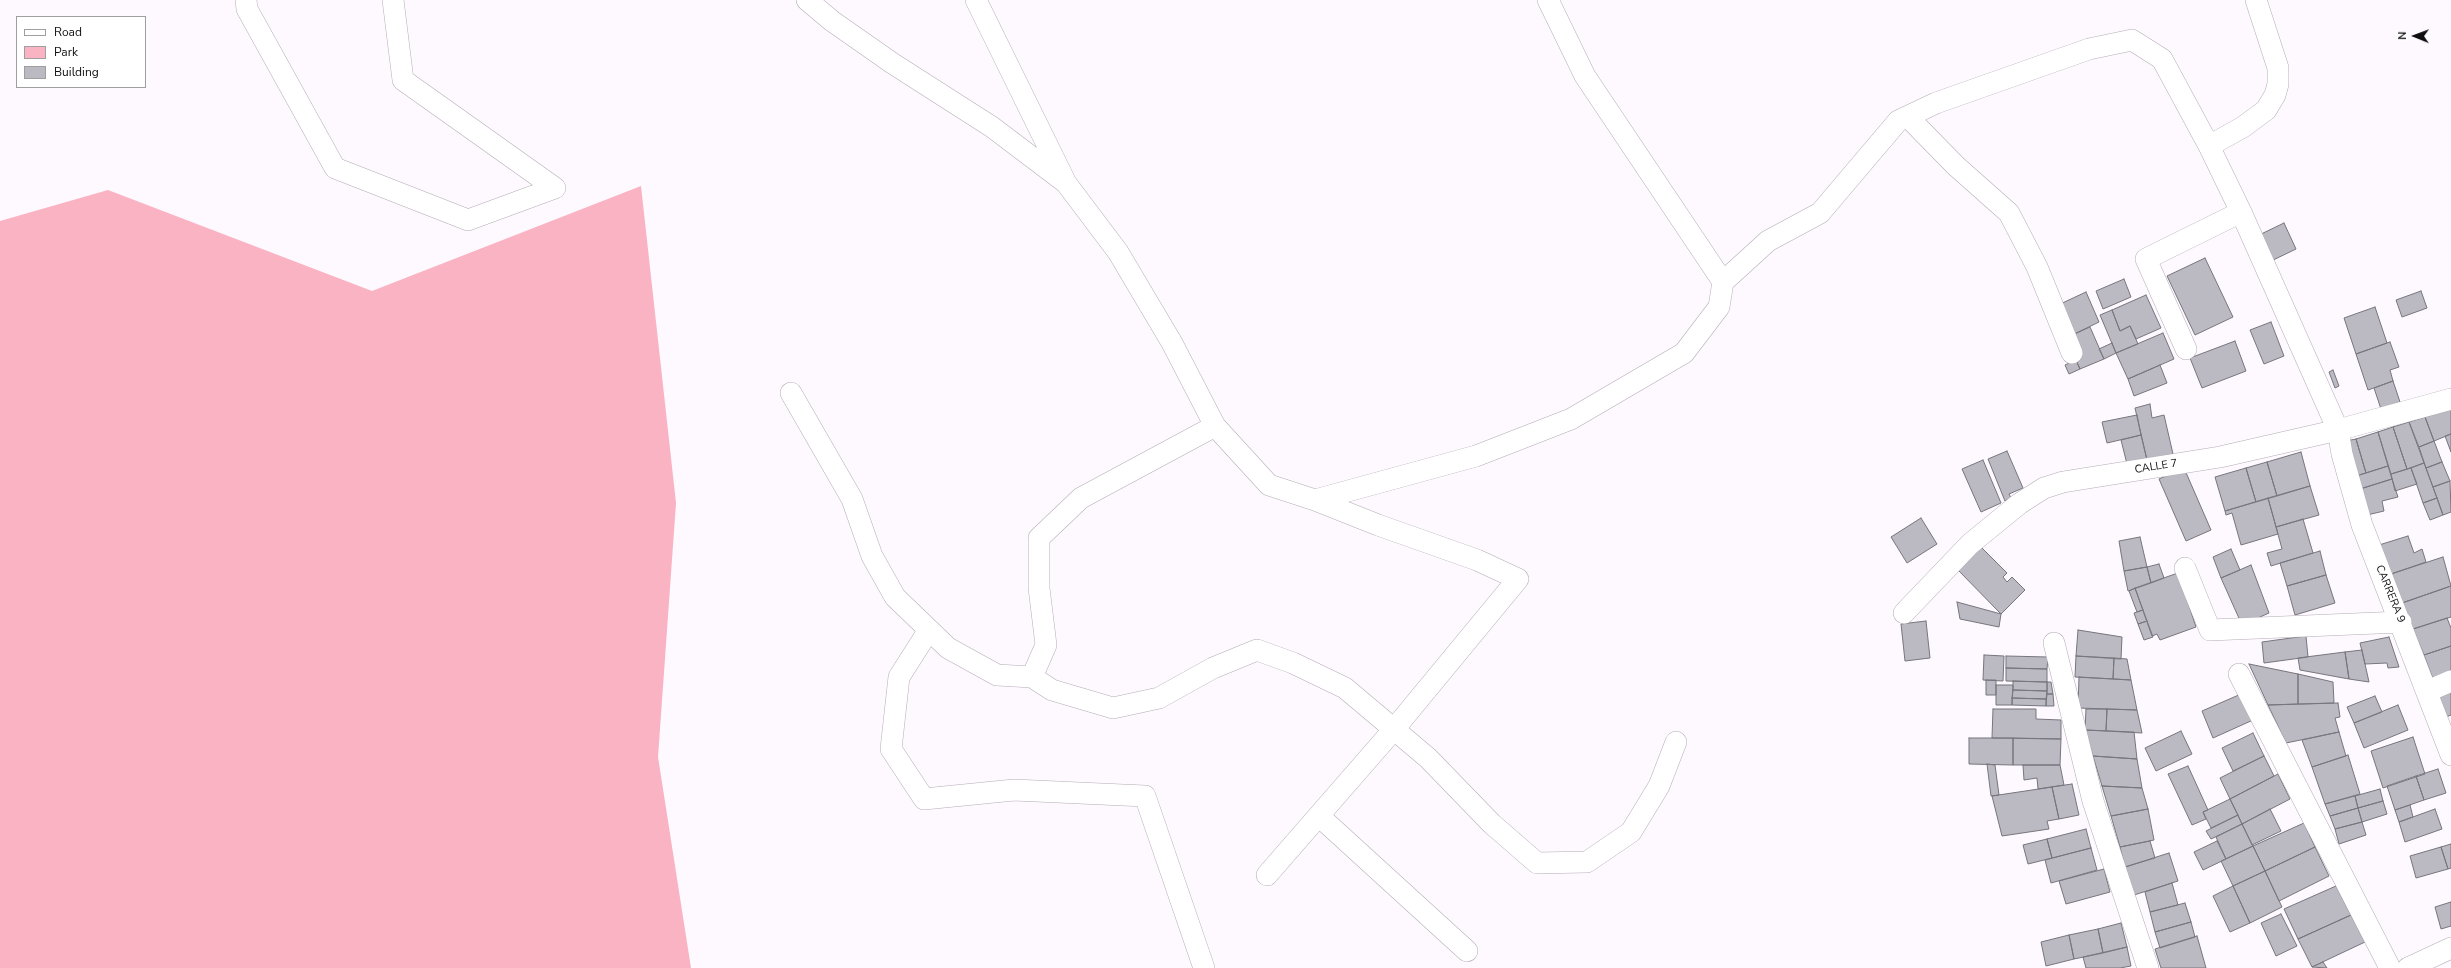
<!DOCTYPE html>
<style>
body{margin:0}
#map{position:relative;width:2451px;height:968px;overflow:hidden;background:#fef8ff;font-family:"Nunito Sans",sans-serif}
canvas{display:block}
.legend{position:absolute;left:16px;top:16px;width:130px;height:72px;box-sizing:border-box;background:#fff;border:1px solid #a09fa0;margin:0;padding:5px 7px;list-style:none;font-size:12px;color:#110e11}
.legend li{display:flex;align-items:center;gap:8px;height:20px}
.legend b{width:20px;border:1px solid #a09fa0}
.north{position:absolute;left:2395px;top:16px;width:40px;height:40px;-webkit-text-stroke:3px #fff;paint-order:stroke;rotate:271deg;font-size:11px;font-weight:700;line-height:16px;text-align:center;color:#110e11}
.north::after{content:'';display:block;margin:auto;width:14px;height:18px;background:#110e11;clip-path:polygon(50% 0,100% 100%,50% 72%,0 100%)}
</style>
<div id="map">
<canvas width="2451" height="968"></canvas>
<ul class="legend">
<li><b style="height:5px;background:#fff"></b>Road</li>
<li><b style="height:11px;background:#fab3c2"></b>Park</li>
<li><b style="height:11px;background:#bbb9c2"></b>Building</li>
</ul>
<div class="north">N</div>
</div>
<script>
const context = document.querySelector('canvas').getContext('2d');
context.lineJoin = 'round';
function fill(path, color) { context.fillStyle = color; context.fill(path, 'evenodd'); }
const shape = rows => new Path2D(rows.map(r => 'M' + r).join(''));
function trace(path, color, width, dash) { context.strokeStyle = color; context.lineWidth = width; context.lineCap = dash ? 'butt' : 'round'; context.setLineDash(dash || []); context.stroke(path); }
function drawText(font, color, halo, rows, align = 'center') {
  context.font = font + ' "Nunito Sans",sans-serif'; context.lineWidth = 3.5; context.setLineDash([]); context.textBaseline = 'middle'; context.strokeStyle = halo; context.fillStyle = color; for (const [text, x, y, turn = 0] of rows) {
    context.save(); context.translate(x, y); context.rotate((+turn || 0) * Math.PI / 180); context.textAlign = isNaN(turn) ? turn : align; if (halo) context.strokeText(text, 0, 0); context.fillText(text, 0, 0); context.restore();
  }
}
const green = shape([
 [641,186,676,503,658,757,691,968,0,968,0,221,108,190,372,291]
]);
const building = shape([
 [2284,223,2296,249,2269,262,2257,236,2284,223],
 [2205,258,2233,317,2195,335,2167,276,2205,258],
 [2124,279,2131,297,2103,309,2096,291,2124,279],
 [2421,291,2427,308,2402,317,2396,300,2421,291],
 [2086,292,2099,322,2070,336,2056,306,2086,292],
 [2146,295,2161,328,2136,339,2130,326,2120,331,2112,310,2146,295],
 [2375,307,2387,343,2356,354,2344,318,2375,307],
 [2112,310,2120,331,2130,326,2138,344,2116,353,2100,315,2112,310],
 [2271,322,2284,356,2264,364,2250,330,2271,322],
 [2090,327,2104,359,2080,369,2066,338,2090,327],
 [2163,333,2174,359,2128,379,2116,353,2163,333],
 [2235,341,2246,371,2202,388,2190,358,2235,341],
 [2390,342,2399,367,2390,370,2393,381,2368,390,2356,354,2390,342],
 [2112,343,2116,353,2104,359,2099,349,2112,343],
 [2076,360,2080,369,2069,374,2065,365,2076,360],
 [2160,365,2167,383,2134,396,2128,379,2160,365],
 [2333,370,2339,386,2335,388,2329,372,2333,370],
 [2393,381,2400,402,2381,409,2374,388,2393,381],
 [2150,404,2152,418,2164,415,2173,454,2147,460,2135,408,2150,404],
 [2451,409,2451,434,2434,441,2425,417,2451,409],
 [2137,415,2141,435,2107,443,2102,422,2137,415],
 [2425,417,2434,441,2419,447,2409,422,2425,417],
 [2409,422,2424,463,2407,469,2393,427,2409,422],
 [2393,427,2407,469,2391,474,2378,432,2393,427],
 [2378,432,2388,466,2366,473,2356,439,2378,432],
 [2451,434,2451,452,2445,436,2451,434],
 [2141,435,2147,460,2127,464,2121,440,2141,435],
 [2356,439,2366,473,2356,476,2346,441,2356,439],
 [2434,441,2442,462,2426,468,2419,447,2434,441],
 [2007,451,2023,488,2009,494,2011,498,2005,501,1988,459,2007,451],
 [2301,452,2310,486,2277,496,2267,462,2301,452],
 [1983,460,2001,503,1981,512,1962,469,1983,460],
 [2267,462,2277,496,2256,502,2246,468,2267,462],
 [2442,462,2450,481,2433,487,2426,468,2442,462],
 [2424,463,2437,498,2423,503,2411,468,2424,463],
 [2388,466,2392,479,2360,489,2356,476,2388,466],
 [2184,468,2211,530,2186,541,2159,479,2184,468],
 [2246,468,2256,502,2225,511,2215,477,2246,468],
 [2411,468,2417,484,2395,491,2391,474,2411,468],
 [2392,479,2398,497,2382,501,2384,511,2367,515,2360,489,2392,479],
 [2450,481,2451,512,2443,515,2433,487,2450,481],
 [2310,486,2319,515,2276,527,2268,498,2310,486],
 [2268,498,2278,534,2241,545,2232,513,2226,515,2225,511,2268,498],
 [2437,498,2443,515,2430,520,2423,503,2437,498],
 [1921,518,1937,544,1907,563,1891,537,1921,518],
 [2303,519,2313,553,2271,566,2267,553,2282,549,2276,527,2303,519],
 [2408,536,2414,553,2422,549,2426,562,2391,574,2379,545,2408,536],
 [2140,537,2147,567,2124,571,2119,541,2140,537],
 [1980,546,2007,573,2003,577,2007,582,2012,577,2025,590,2001,614,1957,569,1980,546],
 [2231,549,2240,570,2221,578,2213,557,2231,549],
 [2320,551,2326,575,2287,586,2280,563,2320,551],
 [2443,557,2451,586,2402,603,2391,574,2443,557],
 [2159,564,2164,578,2151,583,2147,567,2159,564],
 [2251,565,2269,613,2242,625,2221,578,2251,565],
 [2147,567,2151,583,2128,591,2124,571,2147,567],
 [2178,573,2196,627,2160,640,2157,634,2152,636,2135,588,2178,573],
 [2326,575,2335,603,2295,615,2287,586,2326,575],
 [2451,586,2451,617,2413,629,2402,603,2451,586],
 [2135,588,2143,610,2137,612,2129,591,2135,588],
 [1957,602,2001,614,1999,627,1960,619,1957,602],
 [2143,610,2147,621,2138,624,2134,613,2143,610],
 [2447,618,2451,628,2451,646,2424,655,2413,629,2447,618],
 [1926,621,1930,658,1905,661,1901,624,1926,621],
 [2147,621,2153,637,2144,640,2138,624,2147,621],
 [2078,630,2122,637,2121,659,2076,656,2078,630],
 [2306,636,2308,657,2264,663,2262,642,2306,636],
 [2389,637,2399,667,2388,668,2387,663,2365,664,2360,643,2389,637],
 [2451,646,2451,673,2433,679,2424,655,2451,646],
 [2362,650,2365,664,2369,682,2349,679,2345,652,2362,650],
 [2345,652,2349,679,2300,670,2298,658,2345,652],
 [1984,655,2004,656,2003,681,1983,680,1984,655],
 [2006,656,2048,657,2047,669,2006,668,2006,656],
 [2076,656,2114,658,2113,679,2075,677,2076,656],
 [2114,658,2127,659,2131,680,2113,679,2114,658],
 [2249,664,2298,674,2298,704,2268,705,2249,664],
 [2006,668,2047,669,2047,682,2006,681,2006,668],
 [2298,674,2333,682,2334,703,2298,704,2298,674],
 [2079,677,2131,680,2137,710,2078,708,2079,677],
 [1986,680,1996,680,1996,695,1986,695,1986,680],
 [2013,681,2047,682,2047,691,2013,690,2013,681],
 [2047,682,2051,682,2053,694,2047,694,2047,682],
 [2451,684,2451,715,2446,717,2437,690,2451,684],
 [1996,685,2013,685,2012,705,1996,705,1996,685],
 [2013,690,2047,691,2046,699,2012,698,2013,690],
 [2047,694,2053,694,2054,706,2046,706,2047,694],
 [2241,694,2253,720,2213,738,2202,711,2241,694],
 [2375,696,2382,712,2354,723,2347,707,2375,696],
 [2012,698,2046,699,2046,706,2012,705,2012,698],
 [2338,703,2340,717,2335,718,2339,732,2286,743,2268,705,2338,703],
 [2398,705,2408,730,2364,748,2354,723,2398,705],
 [1993,709,2036,709,2036,719,2061,720,2061,739,1992,738,1993,709],
 [2086,709,2107,709,2106,731,2085,730,2086,709],
 [2107,709,2137,710,2142,733,2106,731,2107,709],
 [2085,730,2134,732,2137,759,2093,756,2085,730],
 [2181,731,2192,754,2156,771,2145,748,2181,731],
 [2339,732,2346,756,2312,767,2302,740,2339,732],
 [2253,733,2264,756,2233,771,2222,748,2253,733],
 [2413,737,2425,774,2383,788,2371,751,2413,737],
 [1969,738,2013,738,2013,765,1969,764,1969,738],
 [2013,738,2061,739,2060,765,2013,765,2013,738],
 [2348,755,2360,794,2325,804,2312,767,2348,755],
 [2093,756,2137,759,2142,788,2102,786,2093,756],
 [2264,756,2274,776,2230,799,2220,778,2264,756],
 [1987,764,1995,765,1999,795,1991,796,1987,764],
 [2023,765,2060,765,2064,785,2038,789,2037,778,2024,780,2023,765],
 [2188,766,2208,810,2203,812,2206,819,2192,825,2168,774,2188,766],
 [2438,769,2446,793,2424,800,2416,776,2438,769],
 [2278,774,2290,799,2242,824,2230,799,2278,774],
 [2416,776,2424,800,2395,810,2387,786,2416,776],
 [2072,784,2079,815,2059,819,2052,787,2072,784],
 [2102,786,2142,788,2148,809,2111,816,2102,786],
 [2052,787,2059,819,2047,821,2049,829,2002,836,1992,796,2052,787],
 [2380,789,2383,801,2358,808,2355,796,2380,789],
 [2355,796,2358,808,2330,816,2325,804,2355,796],
 [2230,799,2238,815,2211,828,2203,812,2230,799],
 [2383,801,2387,814,2362,822,2358,808,2383,801],
 [2410,805,2413,817,2399,822,2395,810,2410,805],
 [2358,808,2362,822,2335,829,2330,816,2358,808],
 [2148,809,2154,840,2120,847,2111,816,2148,809],
 [2270,809,2281,831,2252,845,2242,824,2270,809],
 [2435,809,2442,829,2405,842,2399,822,2435,809],
 [2238,815,2242,824,2211,839,2206,831,2238,815],
 [2362,822,2366,835,2339,844,2335,829,2362,822],
 [2304,823,2315,847,2265,871,2253,846,2304,823],
 [2242,824,2253,846,2226,859,2216,837,2242,824],
 [2086,829,2091,848,2052,858,2047,839,2086,829],
 [2047,839,2052,858,2028,864,2023,845,2047,839],
 [2150,841,2155,858,2125,867,2120,847,2150,841],
 [2217,841,2226,859,2203,870,2194,852,2217,841],
 [2451,844,2451,868,2448,869,2441,847,2451,844],
 [2253,846,2265,871,2233,886,2221,861,2253,846],
 [2315,847,2329,876,2279,901,2265,871,2315,847],
 [2441,847,2448,869,2416,878,2410,856,2441,847],
 [2091,848,2097,870,2051,883,2045,860,2091,848],
 [2169,853,2178,881,2134,895,2125,867,2169,853],
 [2104,869,2110,892,2066,904,2059,881,2104,869],
 [2265,871,2282,907,2250,923,2233,886,2265,871],
 [2172,883,2178,905,2150,912,2145,892,2172,883],
 [2233,886,2250,923,2230,932,2213,896,2233,886],
 [2336,886,2351,915,2298,939,2284,909,2336,886],
 [2451,902,2451,926,2441,929,2435,907,2451,902],
 [2185,903,2191,922,2155,932,2150,912,2185,903],
 [2281,914,2297,946,2276,956,2261,923,2281,914],
 [2351,915,2365,942,2312,967,2298,939,2351,915],
 [2191,922,2195,937,2160,948,2155,932,2191,922],
 [2121,923,2127,947,2103,953,2098,929,2121,923],
 [2098,929,2103,953,2074,959,2069,935,2098,929],
 [2069,935,2074,959,2046,966,2041,942,2069,935],
 [2197,936,2206,968,2161,968,2155,949,2197,936],
 [2127,947,2131,966,2120,968,2086,968,2083,957,2127,947],
 [2323,962,2327,968,2312,967,2323,962]
]);
const street = shape([
 [246,0,247,9,335,168,468,220,555,188,403,80,393,0],
 [807,0,832,21,892,63,992,127,1066,183,1118,252,1172,343,1215,426,1269,485,1315,500,1476,456,1571,419,1684,353,1719,307,1723,282,1768,241,1820,213,1898,121,1936,103,2089,49,2132,40,2162,59,2209,146,2241,212,2338,430,2342,454,2362,525,2451,755],
 [976,0,1064,179],
 [1548,0,1585,76,1723,282],
 [1908,117,1956,166,2009,213,2037,267,2072,353],
 [2209,146,2243,127,2266,110,2275,95,2278,84,2278,68,2256,0],
 [2186,349,2146,259,2241,212],
 [791,393,852,499,872,556,895,597,948,648,997,675,1032,677,1046,645,1039,588,1039,538,1081,498,1215,426],
 [2185,568,2210,630,2401,622],
 [1904,613,1970,544,2019,504,2044,488,2063,482,2220,457,2338,430,2451,399],
 [929,630,899,677,891,749,924,799,1014,790,1145,796,1204,968],
 [2054,643,2093,801,2148,968],
 [2239,674,2390,968],
 [1032,677,1052,690,1113,708,1159,698,1213,668,1257,650,1293,663,1345,688,1428,758,1492,824,1537,863,1587,862,1631,832,1659,786,1676,742],
 [2428,691,2451,681],
 [1319,816,1467,951],
 [1267,875,1395,728,1518,579,1477,560,1378,525,1315,500],
 [2408,968,2451,948]
]);
const streetNames = [
 ["CALLE 7",2156,467,-9],
 ["CARRERA 9",2390,594,68]
];
fill(green, '#fab3c2');
fill(building, '#bbb9c2');
trace(building, '#77757d', 1);
trace(street, '#b4adb5', 22);
trace(street, '#fff', 21);
drawText('11px', '#110e11', '#fff', streetNames);
</script>
